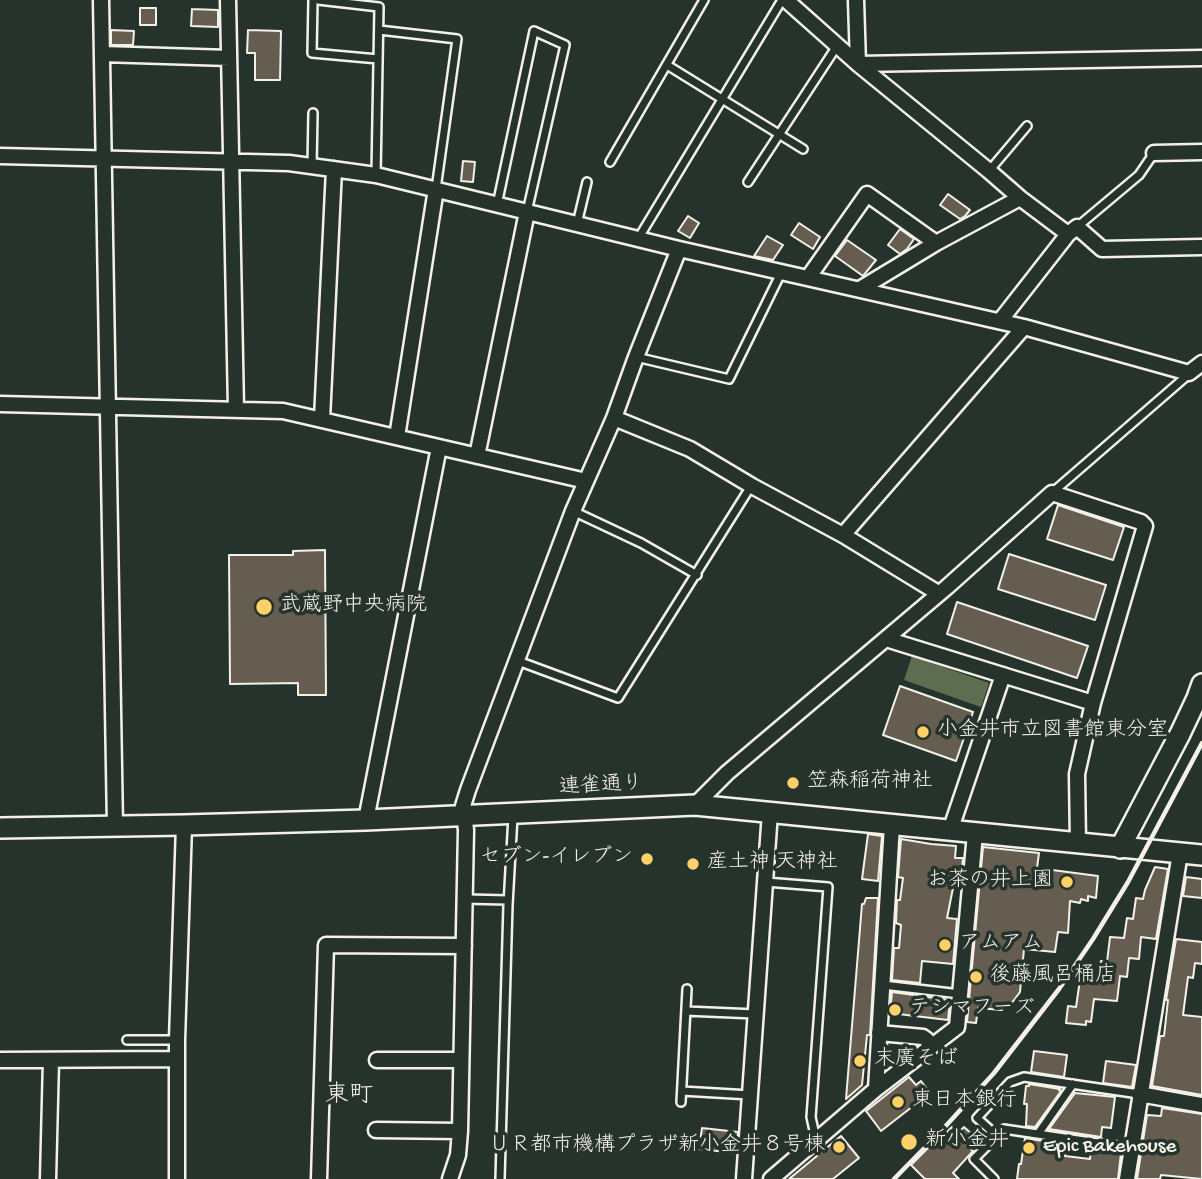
<!DOCTYPE html>
<meta charset="utf-8">
<style>
body{margin:0}
canvas{display:block;background:#26332d}
</style>
<canvas width="1202" height="1179"></canvas>
<script>
const context = document.querySelector('canvas').getContext('2d');
context.lineJoin = 'round';
function fill(path, color) { context.fillStyle = color; context.fill(path, 'evenodd'); }
const shape = rows => new Path2D(rows.map(r => 'M' + r).join(''));
function trace(path, color, width, dash) { context.strokeStyle = color; context.lineWidth = width; context.lineCap = dash ? 'butt' : 'round'; context.setLineDash(dash || []); context.stroke(path); }
function drawText(font, color, halo, rows, align = 'center') {
  context.font = font + ' "Gochi Hand","Klee One",sans-serif'; context.lineWidth = 7; context.setLineDash([]); context.textBaseline = 'middle'; context.strokeStyle = halo; context.fillStyle = color; for (const [text, x, y, turn = 0] of rows) {
    context.save(); context.translate(x, y); context.rotate((+turn || 0) * Math.PI / 180); context.textAlign = isNaN(turn) ? turn : align; if (halo) context.strokeText(text, 0, 0); context.fillText(text, 0, 0); context.restore();
  }
}
const green = shape([
 [912,656,989,683,981,707,904,680]
]);
const building = shape([
 [140,8,156,8,156,25,140,25,140,8],
 [192,9,218,10,218,27,191,26,192,9],
 [111,30,134,31,133,45,111,45,111,30],
 [248,30,281,31,280,80,255,80,255,53,247,53,248,30],
 [463,161,475,162,473,182,461,181,463,161],
 [948,194,970,210,965,216,960,219,940,205,948,194],
 [688,216,699,223,690,238,678,231,688,216],
 [799,223,820,237,813,249,791,235,799,223],
 [900,229,914,239,907,249,900,254,888,245,900,229],
 [767,236,783,245,773,260,754,256,767,236],
 [847,240,876,260,863,276,835,256,847,240],
 [1058,505,1124,527,1113,560,1047,539,1058,505],
 [325,550,326,695,298,695,298,683,230,684,229,555,293,555,293,551,325,550],
 [1009,554,1106,585,1095,620,998,589,1009,554],
 [957,602,1088,646,1077,678,947,634,957,602],
 [900,686,973,712,956,761,883,735,900,686],
 [868,834,882,836,878,881,862,879,868,834],
 [901,839,931,844,956,846,955,858,963,858,961,884,954,883,947,918,957,919,953,964,922,961,920,983,892,980,894,948,899,948,901,925,896,923,897,900,900,900,903,878,898,877,901,839],
 [983,847,1039,853,1037,868,1098,876,1096,898,1088,896,1088,901,1081,899,1080,903,1070,901,1068,933,1058,932,1055,952,1024,949,1020,992,1011,1004,1003,1005,1002,1010,978,1008,976,1023,967,1022,983,847],
 [1155,867,1168,869,1156,939,1141,937,1139,959,1129,958,1127,977,1120,976,1117,1001,1094,999,1091,1022,1086,1021,1086,1025,1066,1023,1068,1006,1076,1007,1080,980,1098,982,1101,961,1107,962,1110,937,1124,938,1127,918,1133,919,1136,898,1143,899,1145,890,1155,867],
 [1186,877,1202,879,1202,898,1183,896,1186,877],
 [866,898,878,898,870,1035,867,1035,862,1085,846,1099,862,904,864,904,866,898],
 [1176,939,1202,942,1202,964,1195,963,1193,978,1188,977,1183,1015,1202,1017,1202,1095,1152,1086,1160,1036,1164,1036,1168,1000,1166,1000,1176,939],
 [892,992,950,1000,948,1020,890,1013,892,992],
 [1034,1051,1067,1055,1064,1077,1031,1072,1034,1051],
 [1106,1061,1136,1065,1132,1087,1103,1083,1106,1061],
 [909,1077,916,1085,921,1081,930,1093,881,1131,866,1111,909,1077],
 [1029,1084,1060,1089,1059,1090,1061,1091,1035,1127,1026,1126,1027,1104,1024,1104,1026,1086,1029,1086,1029,1084],
 [1075,1093,1115,1097,1111,1128,1102,1127,1101,1137,1049,1129,1075,1093],
 [1162,1108,1202,1114,1202,1179,1161,1175,1160,1179,1137,1179,1147,1115,1161,1116,1162,1108],
 [952,1127,958,1133,964,1127,974,1136,966,1145,973,1151,953,1173,959,1179,925,1179,911,1165,939,1137,941,1138,952,1127],
 [702,1128,738,1132,736,1153,699,1149,702,1128],
 [841,1136,859,1158,833,1179,789,1179,841,1136],
 [1025,1138,1066,1145,1065,1156,1090,1159,1091,1150,1121,1153,1118,1179,1017,1179,1019,1164,1021,1164,1025,1138]
]);
const lane = shape([
 [313,0,312,53,378,59],
 [318,0,379,7,376,175],
 [379,30,457,39,436,189],
 [667,65,803,149],
 [610,162,704,0],
 [312,166,313,113],
 [989,171,1027,126],
 [748,182,837,46],
 [497,205,534,31,565,45,527,212],
 [577,224,587,182],
 [1077,227,1139,175,1154,153],
 [638,239,782,0],
 [636,357,729,379,781,273],
 [1053,492,1189,374],
 [573,511,641,543,697,575],
 [518,661,618,698,751,486],
 [766,882,828,887,811,1117,816,1140],
 [465,899,508,900],
 [883,985,960,994],
 [686,1011,755,1014],
 [127,1040,176,1040],
 [682,1091,750,1095],
 [681,1102,687,989],
 [1038,1134,1073,1084],
 [997,1136,1004,1129,1131,1148],
 [500,1179,508,905,513,816],
 [994,1179,974,1159,997,1136,977,1118,1010,1082,1024,1077,1139,1094]
]);
const street = shape([
 [101,0,115,826],
 [228,0,236,409],
 [786,0,858,64,989,171,1020,198,1068,234],
 [856,0,858,64,1202,58],
 [102,54,229,58],
 [1154,153,1202,152],
 [0,156,289,163,376,175,679,249,1024,327,1189,373,1202,363],
 [808,278,867,194,936,243],
 [860,289,936,243,1020,198],
 [1000,321,1068,234,1077,227,1102,249,1202,247],
 [0,404,283,411,586,481],
 [614,418,690,449,752,486,843,535,938,593],
 [322,419,334,169],
 [397,437,436,189],
 [477,456,527,212],
 [843,535,1024,327],
 [886,639,1093,703],
 [695,805,727,773,947,587,1052,493,1141,522,1145,526,1093,703,1077,774,1078,844],
 [366,820,439,447],
 [950,831,1003,675],
 [879,1033,923,1037,927,1040,930,1047],
 [0,1060,177,1059],
 [377,1060,461,1060],
 [876,1089,892,825],
 [1139,1094,1202,1105],
 [376,1130,460,1131],
 [48,1179,51,1060],
 [177,1179,177,1040,184,825],
 [319,1179,326,945,464,946],
 [450,1179,458,1155,460,1131,466,830,463,806,468,790,573,511,614,418,636,357,679,249],
 [744,1179,770,812],
 [771,1179,876,1089,957,1027,975,834],
 [1127,1179,1180,853]
]);
const secondary = shape([
 [0,828,184,825,366,820,695,805,1202,855],
 [1120,848,1180,734,1197,698,1202,684]
]);
const rail = shape([
 [894,1179,943,1129,994,1073,1059,989,1093,939,1128,882,1202,743]
]);
const markers = [
 [264,607,9,"#ffd166"],
 [923,732,7,"#ffd166"],
 [793,783,7,"#ffd166"],
 [647,859,7,"#ffd166"],
 [693,864,7,"#ffd166"],
 [1067,882,7,"#ffd166"],
 [945,945,7,"#ffd166"],
 [976,977,7,"#ffd166"],
 [895,1010,7,"#ffd166"],
 [860,1061,7,"#ffd166"],
 [898,1102,7,"#ffd166"],
 [909,1142,9,"#ffd166"],
 [839,1147,7,"#ffd166"],
 [1029,1148,7,"#ffd166"]
];
const poiNames = [
 ["武蔵野中央病院",280,607],
 ["小金井市立図書館東分室",937,732],
 ["笠森稲荷神社",807,783],
 ["セブン-イレブン",633,859,"right"],
 ["産土神 天神社",707,864],
 ["お茶の井上園",1053,882,"right"],
 ["アムアム",959,945],
 ["後藤風呂桶店",990,977],
 ["テシマフーズ",909,1010],
 ["末廣そば",874,1061],
 ["東日本銀行",912,1102],
 ["新小金井",925,1142],
 ["ＵＲ都市機構プラザ新小金井８号棟",825,1147,"right"],
 ["Epic Bakehouse",1043,1148]
];
const streetNames = [
 ["連雀通り",601,787,-3]
];
const quarterNames = [
 ["東町",349,1097]
];
fill(green, '#5d6e50');
fill(building, '#655d4f');
trace(building, '#f4f1e8', 2);
trace(lane, '#f4f1e8', 12);
trace(street, '#f4f1e8', 19);
trace(secondary, '#f4f1e8', 24);
trace(lane, '#26332d', 7);
trace(street, '#26332d', 14);
trace(secondary, '#26332d', 19);
trace(rail, '#f4f1e8', 4.5);
for (const [x, y, r, color] of markers) { const dot = new Path2D(); dot.arc(x, y, r, 0, 2 * Math.PI); context.fillStyle = color; context.fill(dot); trace(dot, '#26332d', 2.5); }
drawText('21px', '#f4f1e8', '#26332d', poiNames, 'left');
drawText('21px', '#f4f1e8', '#26332d', streetNames);
drawText('24px', '#f4f1e8', '#26332d', quarterNames);
</script>
